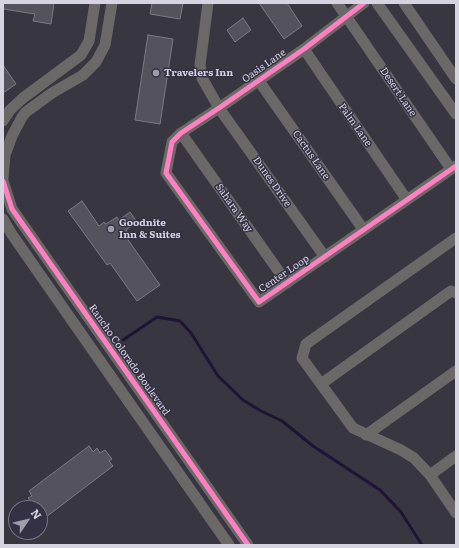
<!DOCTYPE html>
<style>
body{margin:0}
#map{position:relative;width:459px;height:548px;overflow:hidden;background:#383641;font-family:Literata,serif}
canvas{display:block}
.frame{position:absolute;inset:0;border:4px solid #d6d4e1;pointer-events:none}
.north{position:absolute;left:8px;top:500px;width:40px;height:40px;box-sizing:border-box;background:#343145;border:1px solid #757283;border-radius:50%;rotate:55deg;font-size:11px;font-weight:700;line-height:16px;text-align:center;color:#d6d4e1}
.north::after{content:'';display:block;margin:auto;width:14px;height:18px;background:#9f9da9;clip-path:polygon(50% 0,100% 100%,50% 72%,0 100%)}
</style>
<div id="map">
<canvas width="459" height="548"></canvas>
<div class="frame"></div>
<div class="north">N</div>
</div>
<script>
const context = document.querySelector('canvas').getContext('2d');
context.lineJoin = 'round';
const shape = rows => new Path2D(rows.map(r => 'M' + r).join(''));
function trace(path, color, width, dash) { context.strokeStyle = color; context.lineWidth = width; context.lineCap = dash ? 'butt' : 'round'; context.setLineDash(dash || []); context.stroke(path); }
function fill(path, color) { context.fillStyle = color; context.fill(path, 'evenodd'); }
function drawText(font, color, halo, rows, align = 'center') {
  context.font = font + ' Literata,serif'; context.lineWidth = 3; context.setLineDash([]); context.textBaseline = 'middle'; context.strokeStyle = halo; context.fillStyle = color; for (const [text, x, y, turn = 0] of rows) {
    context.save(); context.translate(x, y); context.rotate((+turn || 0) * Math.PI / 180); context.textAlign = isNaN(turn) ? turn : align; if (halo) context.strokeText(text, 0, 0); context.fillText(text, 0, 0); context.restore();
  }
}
const stream = shape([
 [123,340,157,317,180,321,191,333,218,376,243,400,261,411,282,421,313,446,380,490,401,512,422,545]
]);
const building = shape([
 [3,3,54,3,51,24,33,21,35,14,3,9,3,3],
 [152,3,183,3,180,19,150,14,152,3],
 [259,3,287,3,302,26,284,39,259,3],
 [243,18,251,30,235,42,227,30,243,18],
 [148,35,173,39,160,124,135,120,148,35],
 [3,65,16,84,3,93,3,65],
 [82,201,99,226,104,222,106,224,117,217,119,220,130,212,137,222,126,230,128,233,126,237,160,285,137,301,110,263,107,265,68,211,82,201],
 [89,446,93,452,97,448,100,453,105,450,112,459,109,461,113,466,46,517,40,508,36,508,28,498,32,496,29,491,89,446]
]);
const minor = shape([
 [208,3,200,65,202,78,219,108,325,257],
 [337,3,451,169],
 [364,3,304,49,219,108,181,133,172,142,166,173,259,302,456,166],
 [377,3,456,114],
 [404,3,456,79],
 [304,49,407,200],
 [259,81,363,229],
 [3,121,10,110,23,98,81,55,89,41,95,3],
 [181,133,287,283],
 [3,178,5,155,8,147,12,136,22,117,26,112,52,93,83,75,96,62,105,45,112,3],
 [3,181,12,209,248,545],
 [3,219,11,233,119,388,229,545],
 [456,238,306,344,302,358,353,428,401,450,414,458,430,475,456,513],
 [321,384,451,291,456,293],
 [366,435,456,371],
 [430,475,456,456]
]);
const cycleway = shape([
 [364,3,304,49,219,108,181,133,172,142,166,173,259,302,456,166],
 [3,181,12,209,248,545]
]);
const markers = [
 [156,73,4,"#9f9da9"],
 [111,229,4,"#9f9da9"]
];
const streetNames = [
 ["Oasis Lane",264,66,-35],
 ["Desert Lane",398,92,56],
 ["Palm Lane",355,125,55],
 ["Cactus Lane",311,155,55],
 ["Dunes Drive",272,182,55],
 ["Sahara Way",234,208,55],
 ["Center Loop",284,274,-34],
 ["Rancho Colorado Boulevard",129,360,55]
];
const poiNames = [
 ["Travelers Inn",164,73],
 ["Goodnite",119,223],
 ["Inn & Suites",119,235]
];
trace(stream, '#1e1536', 3);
fill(building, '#54525c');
trace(building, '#7c7a84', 1);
trace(minor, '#6b6968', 11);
trace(cycleway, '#ff80c0', 5);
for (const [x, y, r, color] of markers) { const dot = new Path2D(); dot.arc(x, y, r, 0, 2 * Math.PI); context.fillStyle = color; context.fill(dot); trace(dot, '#343145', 1.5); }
drawText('10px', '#d6d4e1', '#343145', streetNames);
drawText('bold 10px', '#d6d4e1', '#343145', poiNames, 'left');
</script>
